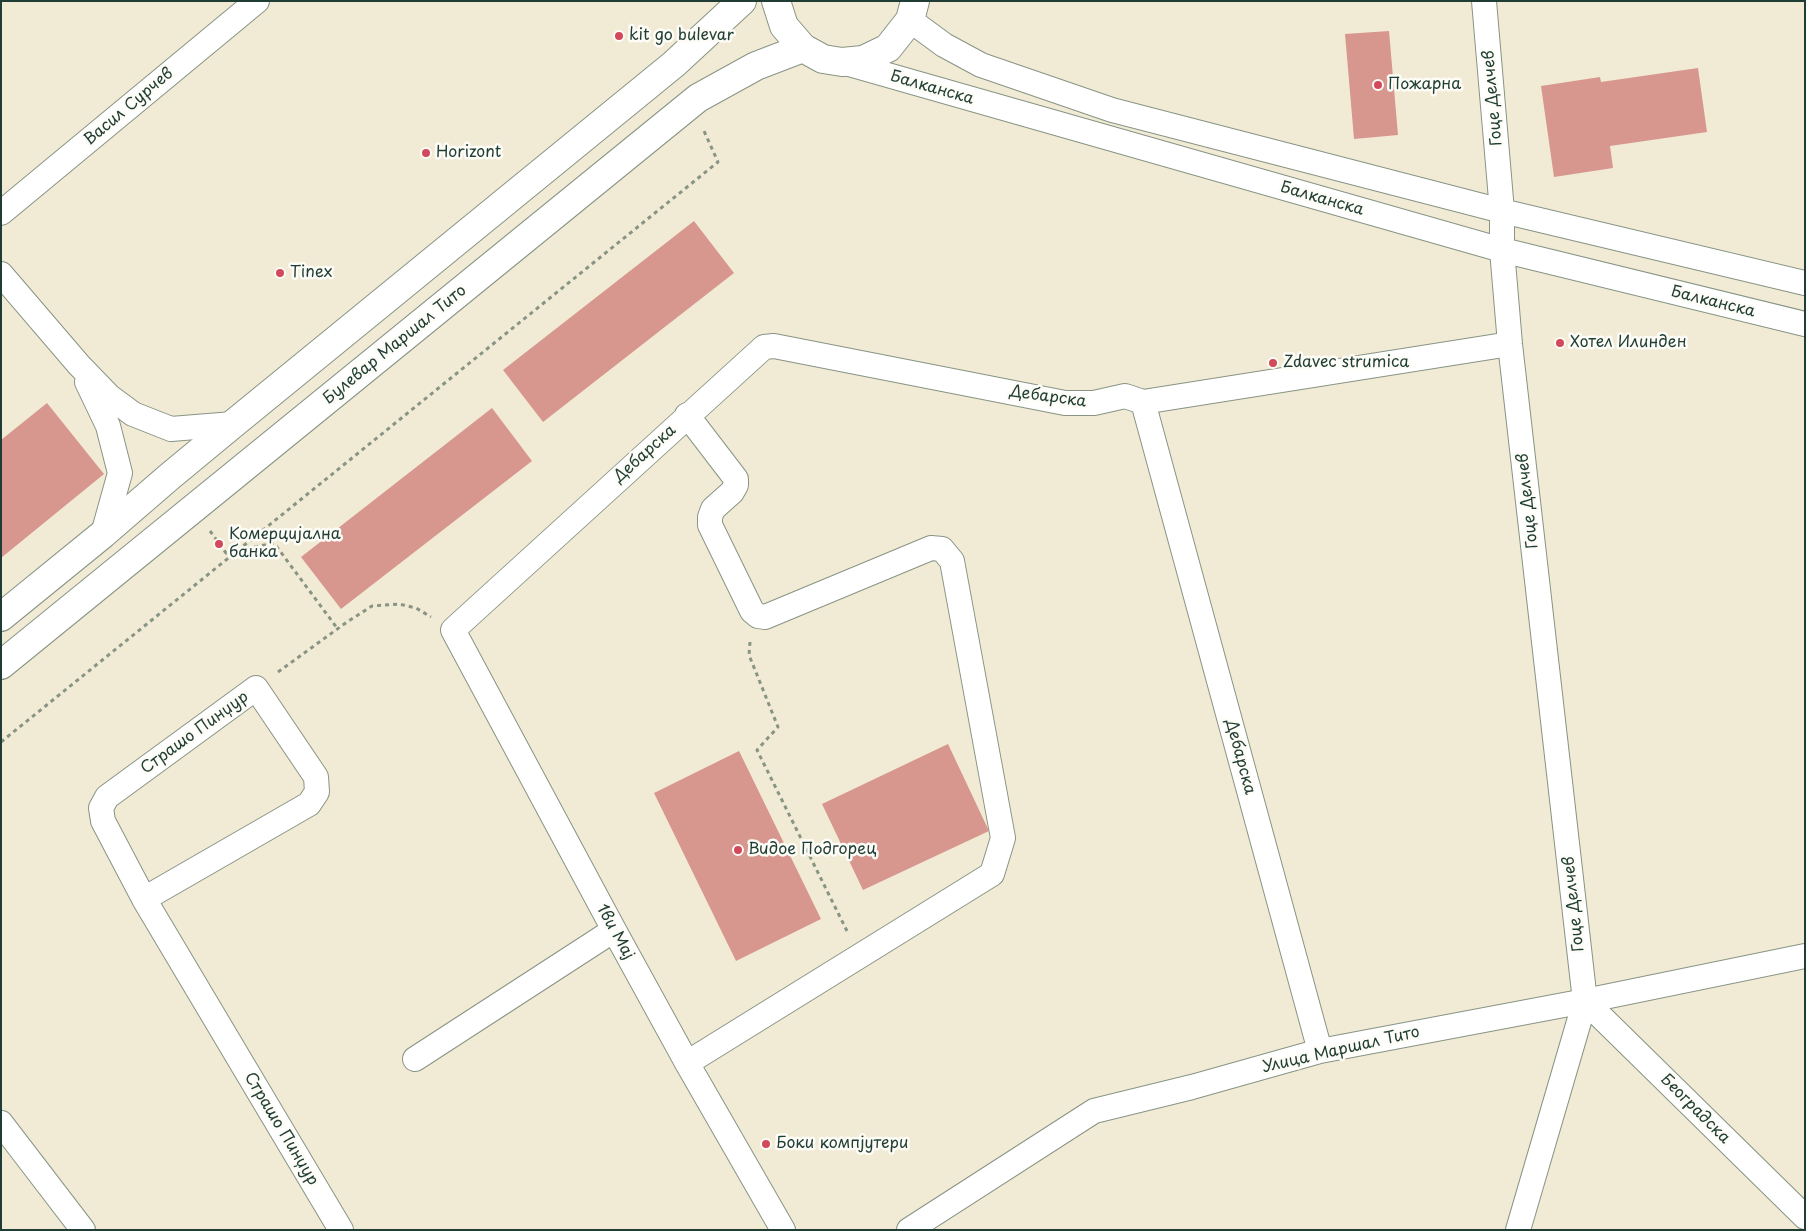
<!DOCTYPE html>
<meta charset="utf-8">
<style>
body{margin:0}
#map{position:relative;width:1806px;height:1231px;overflow:hidden;background:#f1ebd5;font-family:"Playpen Sans",sans-serif}
canvas{display:block}
.frame{position:absolute;inset:0;border:2px solid #1f3d34;pointer-events:none}
</style>
<div id="map">
<canvas width="1806" height="1231"></canvas>
<div class="frame"></div>
</div>
<script>
const context = document.querySelector('canvas').getContext('2d');
context.lineJoin = 'round';
function fill(path, color) { context.fillStyle = color; context.fill(path, 'evenodd'); }
const shape = rows => new Path2D(rows.map(r => 'M' + r).join(''));
function trace(path, color, width, dash) { context.strokeStyle = color; context.lineWidth = width; context.lineCap = dash ? 'butt' : 'round'; context.setLineDash(dash || []); context.stroke(path); }
function drawText(font, color, halo, rows, align = 'center') {
  context.font = font + ' "Playpen Sans",sans-serif'; context.lineWidth = 5; context.setLineDash([]); context.textBaseline = 'middle'; context.strokeStyle = halo; context.fillStyle = color; for (const [text, x, y, turn = 0] of rows) {
    context.save(); context.translate(x, y); context.rotate((+turn || 0) * Math.PI / 180); context.textAlign = isNaN(turn) ? turn : align; if (halo) context.strokeText(text, 0, 0); context.fillText(text, 0, 0); context.restore();
  }
}
const building = shape([
 [1389,31,1398,135,1354,139,1345,34],
 [1698,68,1707,132,1610,146,1613,168,1554,177,1541,86,1600,77,1601,82],
 [694,221,734,273,543,422,503,370],
 [47,403,104,474,1,558,1,440],
 [492,408,532,461,341,609,301,557],
 [948,744,989,831,863,890,822,804],
 [739,751,821,919,736,961,654,793]
]);
const path = shape([
 [210,531,226,553,274,543,337,628],
 [750,642,749,655,778,727,757,750,847,931],
 [278,672,347,622,372,606,399,604,416,608,431,617],
 [1,742,718,162,704,131]
]);
const street = shape([
 [1484,1,1502,211,1502,250,1510,344,1585,1001,1518,1230],
 [910,20,944,45,981,65,1112,110,1502,211,1805,283],
 [842,62,1502,250,1805,324],
 [1,213,257,1],
 [1,274,79,365,110,397,133,414,171,429,233,424],
 [87,382,108,426,120,473,103,534],
 [1143,402,1510,344],
 [144,899,309,804,317,792,316,777,256,688,107,797,101,808,103,821,144,899,341,1230],
 [1585,1001,1805,1217],
 [415,1059,614,930],
 [687,1063,992,874,1003,838,952,561,942,549,931,548,765,617,758,616,752,611,710,525,710,517,713,509,732,492,736,485,736,479,687,415],
 [1,1123,83,1230],
 [783,1230,687,1063,614,930,453,630,764,347,774,346,1065,403,1094,403,1125,396,1143,402,1320,1051],
 [909,1230,1094,1111,1192,1087,1320,1051,1585,1001,1805,956]
]);
const secondary = shape([
 [776,1,784,26,803,48,823,59,842,62,863,60,888,48,910,20,915,1],
 [1,617,103,534,169,477,233,424,674,64,742,1],
 [1,665,698,98,756,66,803,48]
]);
const markers = [
 [619,36,5,"#d1495b"],
 [1378,85,5,"#d1495b"],
 [426,153,5,"#d1495b"],
 [280,273,5,"#d1495b"],
 [1560,343,5,"#d1495b"],
 [1273,363,5,"#d1495b"],
 [219,544,5,"#d1495b"],
 [738,850,5,"#d1495b"],
 [766,1144,5,"#d1495b"]
];
const poiNames = [
 ["kit go bulevar",629,36],
 ["Пожарна",1388,85],
 ["Horizont",436,153],
 ["Tinex",290,273],
 ["Хотел Илинден",1570,343],
 ["Zdavec strumica",1283,363],
 ["Комерцијална",229,535],
 ["банка",229,553],
 ["Видое Подгорец",748,850],
 ["Боки компјутери",776,1144]
];
const streetNames = [
 ["Балканска",932,88,16],
 ["Гоце Делчев",1493,98,-95],
 ["Васил Сурчев",129,107,-40],
 ["Балканска",1322,199,16],
 ["Балканска",1713,302,14],
 ["Булевар Маршал Тито",395,345,-39],
 ["Дебарска",1048,397,8],
 ["Дебарска",645,454,-42],
 ["Гоце Делчев",1528,501,-96],
 ["Страшо Пинџур",195,733,-36],
 ["Дебарска",1240,757,75],
 ["Гоце Делчев",1574,904,-96],
 ["1ви Мај",615,932,61],
 ["Улица Маршал Тито",1341,1050,-13],
 ["Београдска",1695,1109,45],
 ["Страшо Пинџур",281,1129,59]
];
fill(building, '#d7978f');
trace(street, '#889484', 26);
trace(secondary, '#889484', 30);
trace(path, '#889484', 3, [4, 4]);
trace(street, '#fff', 24);
trace(secondary, '#fff', 28);
for (const [x, y, r, color] of markers) { const dot = new Path2D(); dot.arc(x, y, r, 0, 2 * Math.PI); context.fillStyle = color; context.fill(dot); trace(dot, '#fdfcf7', 2); }
drawText('16px', '#1f3d34', '#fdfcf7', poiNames, 'left');
drawText('16px', '#1f3d34', '#fdfcf7', streetNames);
</script>
